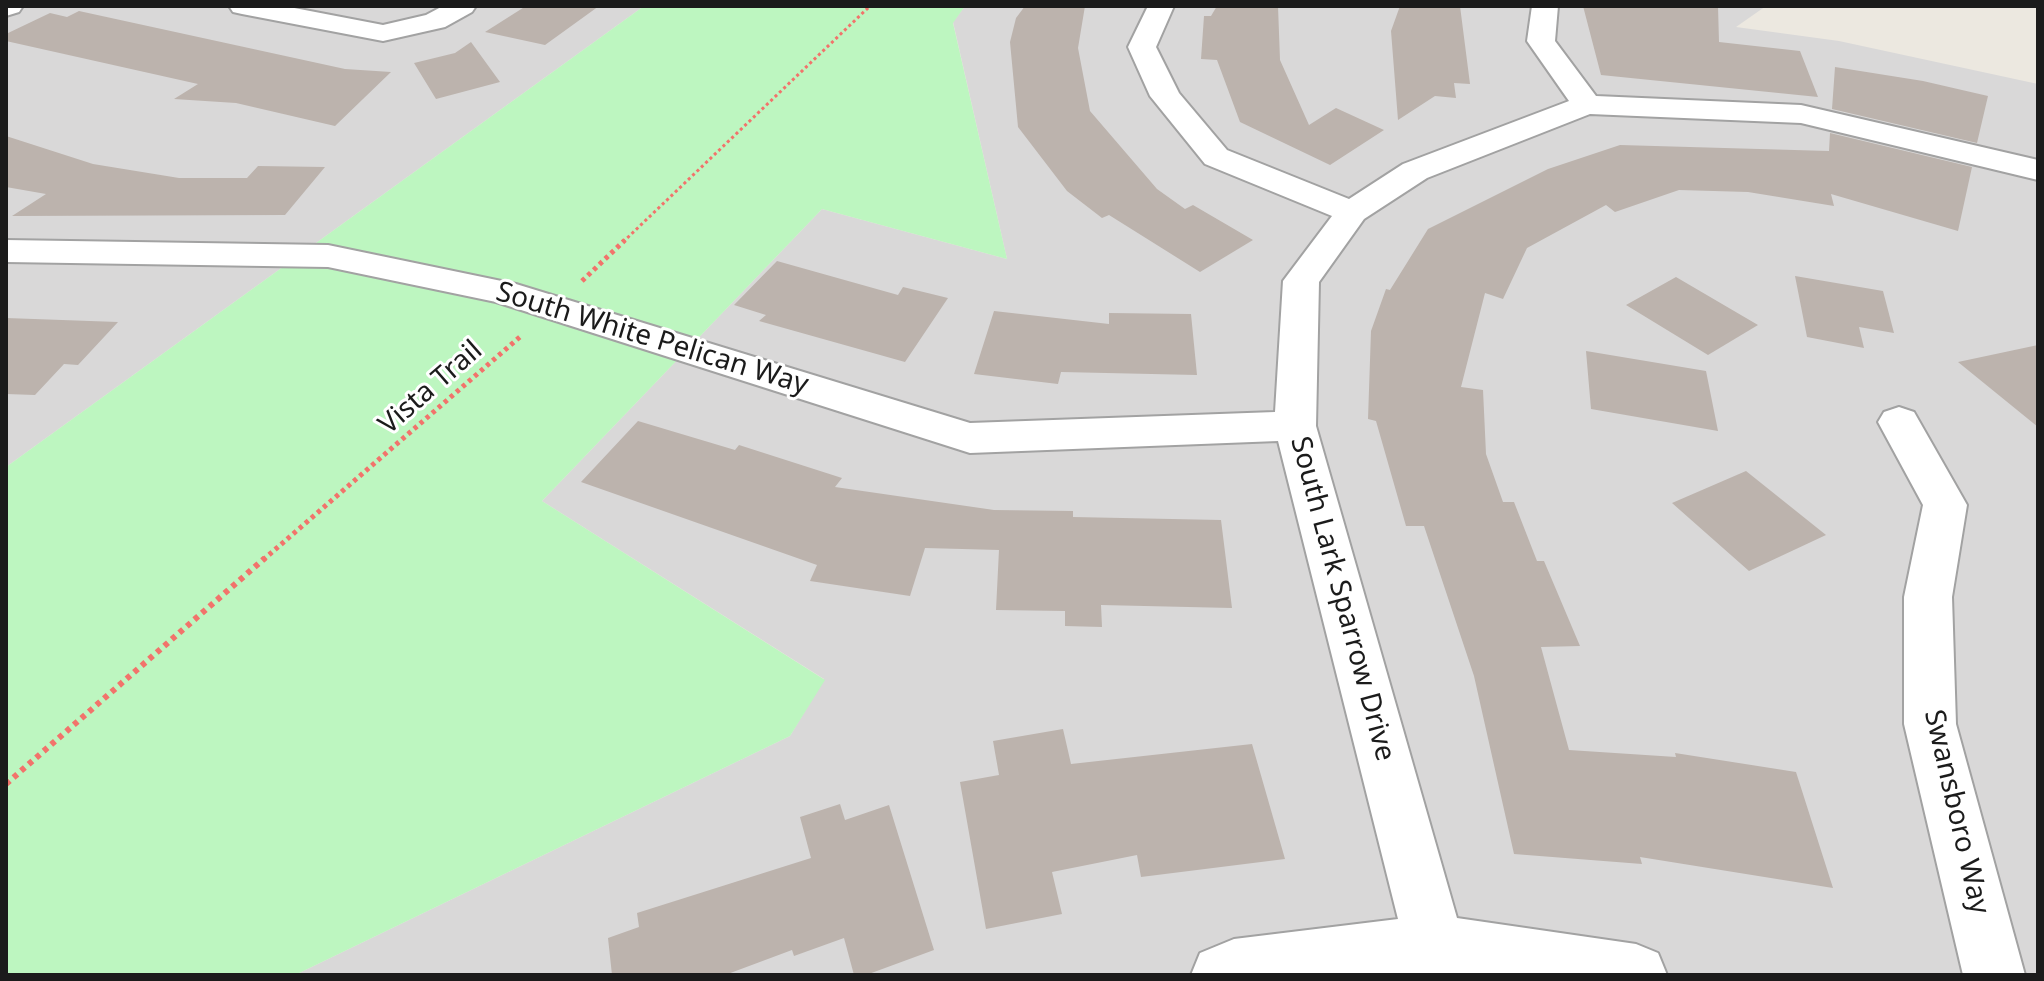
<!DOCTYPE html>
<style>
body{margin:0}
#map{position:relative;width:2044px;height:981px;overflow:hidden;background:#ece8e0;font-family:"Noto Sans",sans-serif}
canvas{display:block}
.frame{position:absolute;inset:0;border:8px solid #1b1b1b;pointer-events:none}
</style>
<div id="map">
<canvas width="2044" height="981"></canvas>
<div class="frame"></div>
</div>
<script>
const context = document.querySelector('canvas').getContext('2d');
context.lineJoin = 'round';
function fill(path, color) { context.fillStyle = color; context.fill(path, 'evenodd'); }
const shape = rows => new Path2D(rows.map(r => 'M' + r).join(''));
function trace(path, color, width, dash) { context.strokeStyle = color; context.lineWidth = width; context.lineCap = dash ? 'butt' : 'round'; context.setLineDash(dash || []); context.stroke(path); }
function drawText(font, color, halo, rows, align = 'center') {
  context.font = font + ' "Noto Sans",sans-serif'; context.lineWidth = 6; context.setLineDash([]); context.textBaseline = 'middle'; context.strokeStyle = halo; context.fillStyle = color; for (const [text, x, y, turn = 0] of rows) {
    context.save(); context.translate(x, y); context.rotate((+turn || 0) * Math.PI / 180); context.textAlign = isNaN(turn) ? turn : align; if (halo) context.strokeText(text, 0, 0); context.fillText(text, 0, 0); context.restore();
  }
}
const residential = shape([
 [6,6,644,6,6,467],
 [965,6,1766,6,1736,27,1839,41,2038,84,2038,975,295,975,790,736,824,679,542,501,822,209,1007,259,953,22]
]);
const park = shape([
 [644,6,965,6,953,23,1007,259,822,209,542,501,825,680,790,736,295,975,6,975,6,467]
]);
const building = shape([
 [526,6,599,6,545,45,485,32],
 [1025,6,1085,6,1078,48,1090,111,1157,189,1185,209,1193,205,1253,240,1200,272,1109,215,1102,218,1067,191,1018,127,1010,42,1016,18],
 [1217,6,1278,6,1280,60,1309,125,1336,108,1384,130,1330,165,1240,122,1217,60,1201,59,1204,16,1211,16],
 [1400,6,1460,6,1470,84,1454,83,1456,98,1435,96,1398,120,1391,31],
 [1583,6,1718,6,1719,42,1800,51,1818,97,1601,75],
 [79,11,345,69,391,72,335,126,236,103,174,99,198,84,6,41,6,34,50,13,67,17],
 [471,42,500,82,436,99,414,63,455,53],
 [1835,67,1923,81,1988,96,1977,143,1832,109],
 [1830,133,1972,167,1958,231,1831,194,1834,206,1748,192,1679,190,1615,212,1606,205,1527,248,1503,299,1485,293,1461,387,1483,390,1486,454,1503,502,1514,502,1537,561,1544,561,1580,646,1541,647,1569,750,1676,757,1675,753,1796,772,1833,888,1640,857,1642,864,1514,854,1474,676,1424,526,1406,526,1376,421,1368,419,1371,331,1386,289,1390,290,1428,229,1548,169,1620,145,1829,151],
 [6,136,93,164,179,178,247,178,258,166,325,167,285,215,12,216,46,194,6,187],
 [777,261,898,295,903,287,948,298,905,362,759,321,766,315,734,305],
 [1795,276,1883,291,1894,333,1859,327,1864,348,1807,337],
 [1676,277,1758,325,1708,355,1626,305],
 [994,311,1109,324,1109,313,1191,314,1197,375,1061,372,1058,384,974,374],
 [6,318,118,322,78,365,64,364,35,395,6,394],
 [2038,345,2038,427,1958,362],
 [1586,351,1706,371,1718,431,1591,409],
 [638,421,735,450,739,445,842,478,835,487,994,510,1073,511,1073,517,1221,520,1232,608,1101,605,1102,627,1065,626,1065,611,996,610,999,550,925,548,910,596,810,581,817,565,581,482],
 [1746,471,1826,535,1749,571,1672,503],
 [1063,729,1071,764,1252,744,1285,859,1141,877,1137,855,1052,872,1062,914,986,929,960,782,999,775,993,741],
 [840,804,845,820,889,805,934,950,866,975,854,975,844,938,794,956,792,950,725,975,612,975,608,938,639,927,637,913,811,858,800,817]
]);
const pathFar2 = shape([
 [623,242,870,6]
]);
const pathFar1 = shape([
 [582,281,625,240],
 [263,560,521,336]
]);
const path = shape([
 [6,784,265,558]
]);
const minor = shape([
 [6,6,23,6,19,12,6,16,6,6],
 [229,6,284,6,383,25,426,15,443,6,476,6,472,12,445,27,383,41,242,14,233,12,229,6],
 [1148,6,1174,6,1156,47,1179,93,1227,150,1349,199,1403,164,1569,101,1527,41,1532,6,1558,6,1555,41,1596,96,1801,105,2038,160,2038,180,1801,123,1590,114,1427,178,1364,219,1319,282,1316,426,1457,918,1636,944,1658,953,1667,975,1191,975,1200,953,1234,939,1398,919,1278,441,970,453,496,302,328,267,6,262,6,240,328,245,516,284,970,423,1275,412,1283,281,1332,216,1205,164,1150,96,1128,47,1148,6],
 [1899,407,1914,412,1967,505,1952,597,1956,724,2025,975,1963,975,1904,724,1904,597,1923,505,1878,422,1884,412,1899,407]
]);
const streetNames = [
 ["South White Pelican Way",652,339,17],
 ["Vista Trail",431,388,-41],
 ["South Lark Sparrow Drive",1342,599,75],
 ["Swansboro Way",1956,812,77]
];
fill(residential, '#d9d8d8');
fill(park, '#bdf6c0');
fill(building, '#bcb3ad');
trace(minor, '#a2a2a2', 4);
trace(pathFar2, '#f2736b', 3, [3, 3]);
trace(pathFar1, '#f2736b', 5, [4, 4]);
trace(path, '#f2736b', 6, [5, 5]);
fill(minor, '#fff');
drawText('28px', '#1b1b1b', '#fff', streetNames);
</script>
